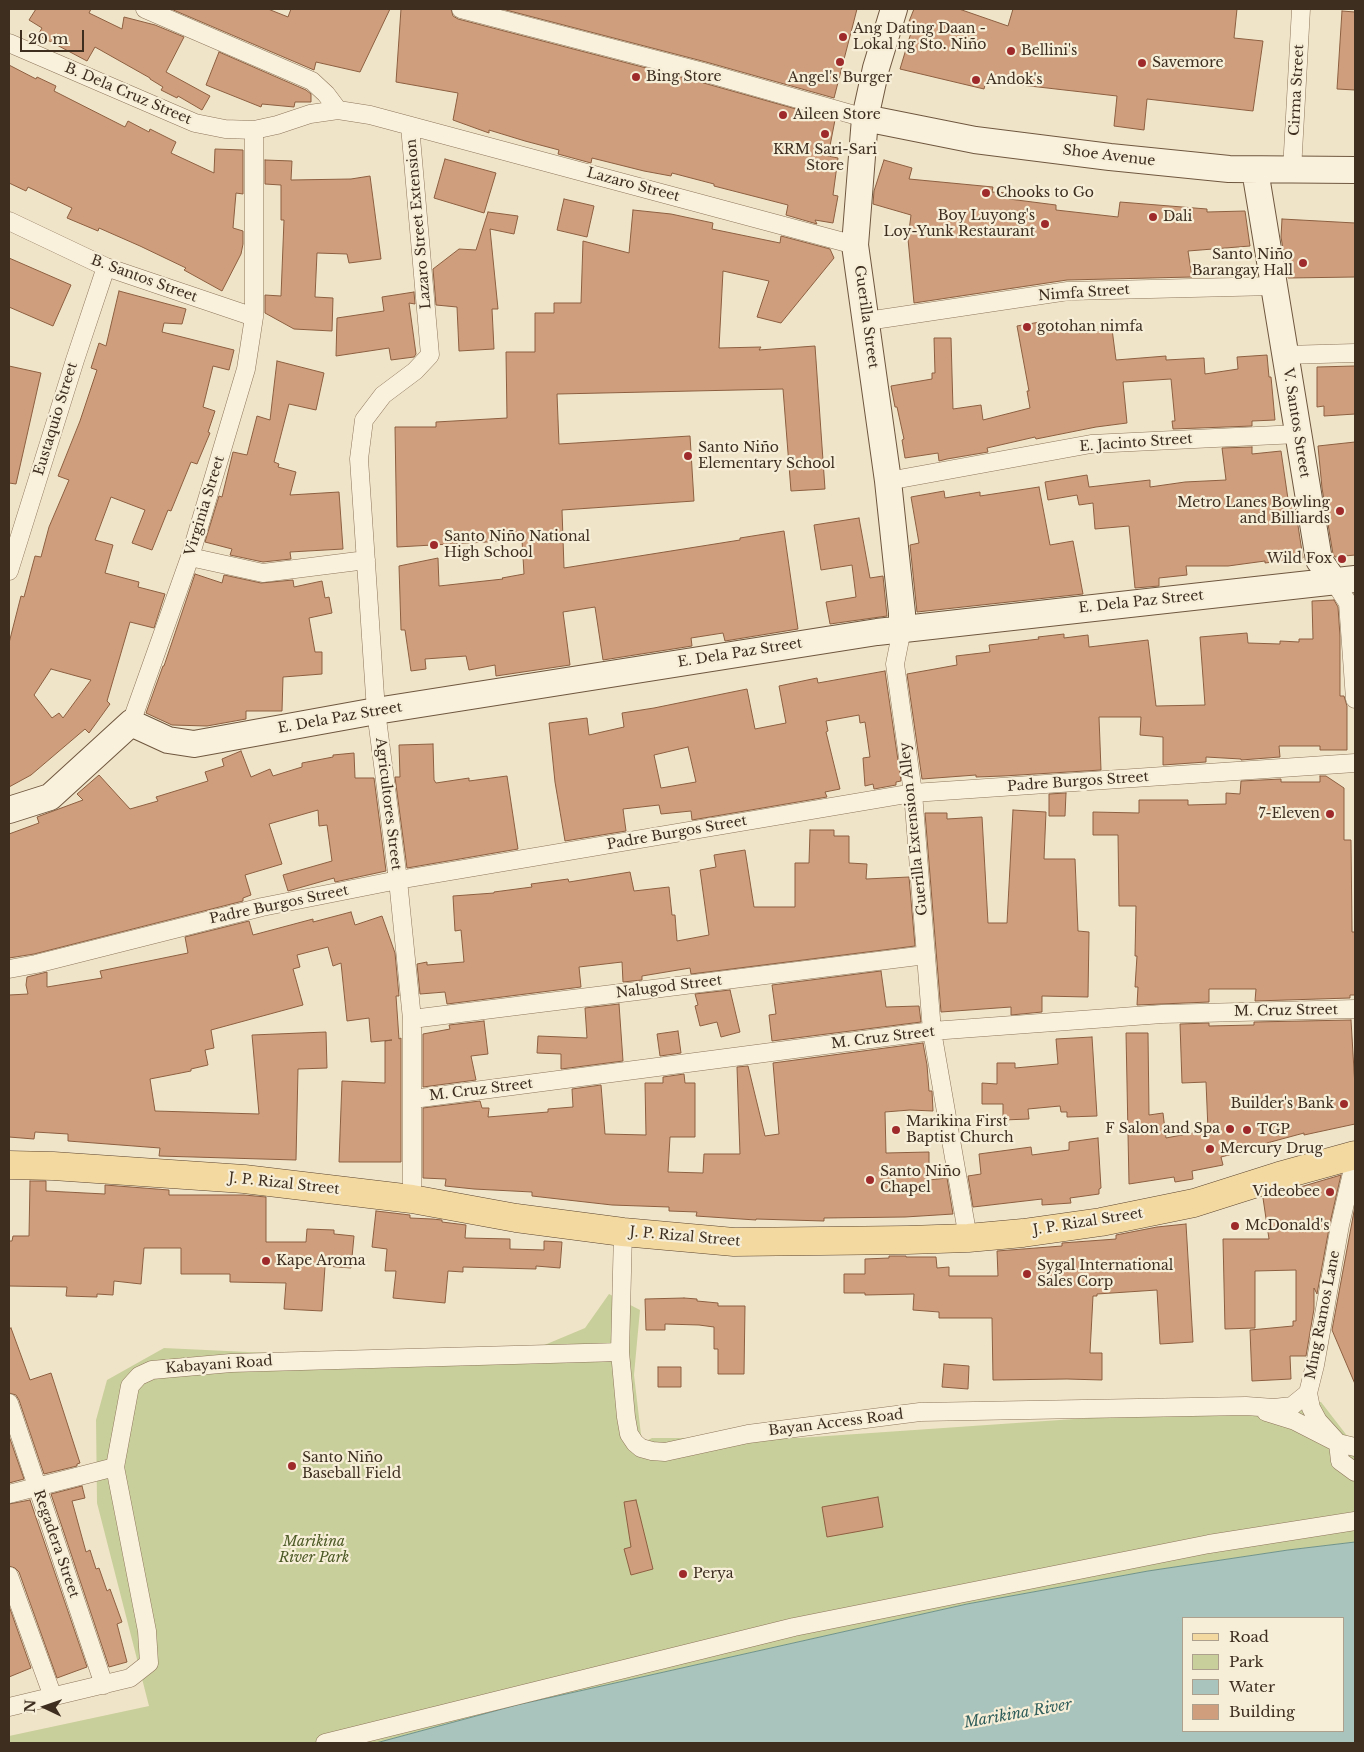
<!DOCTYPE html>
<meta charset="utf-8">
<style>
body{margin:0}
#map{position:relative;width:1364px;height:1752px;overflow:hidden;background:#f0e4c8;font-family:"Libre Baskerville",serif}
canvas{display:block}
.frame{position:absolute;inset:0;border:10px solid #3d2e20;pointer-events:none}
.legend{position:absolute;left:1182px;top:1617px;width:162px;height:115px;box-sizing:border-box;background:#f7eed8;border:1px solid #ada18e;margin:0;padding:6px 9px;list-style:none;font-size:15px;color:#3d2e20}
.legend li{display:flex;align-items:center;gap:10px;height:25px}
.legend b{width:25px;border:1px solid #ada18e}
.north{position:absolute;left:20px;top:1682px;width:50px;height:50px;-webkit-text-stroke:4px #f7eed8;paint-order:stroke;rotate:273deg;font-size:14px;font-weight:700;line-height:20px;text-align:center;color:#3d2e20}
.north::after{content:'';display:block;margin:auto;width:18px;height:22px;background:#3d2e20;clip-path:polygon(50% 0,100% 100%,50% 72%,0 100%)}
.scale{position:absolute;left:20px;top:30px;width:64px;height:22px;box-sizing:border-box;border:2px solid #3d2e20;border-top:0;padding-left:6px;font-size:15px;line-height:18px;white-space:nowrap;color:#3d2e20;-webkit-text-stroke:4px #f7eed8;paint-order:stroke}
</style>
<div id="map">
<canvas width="1364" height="1752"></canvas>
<div class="frame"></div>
<ul class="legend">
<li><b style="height:6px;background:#f3d9a0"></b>Road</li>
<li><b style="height:14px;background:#c9cf9b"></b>Park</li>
<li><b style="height:14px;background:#a9c4bc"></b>Water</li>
<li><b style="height:14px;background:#cf9f7d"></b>Building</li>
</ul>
<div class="north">N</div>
<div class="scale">20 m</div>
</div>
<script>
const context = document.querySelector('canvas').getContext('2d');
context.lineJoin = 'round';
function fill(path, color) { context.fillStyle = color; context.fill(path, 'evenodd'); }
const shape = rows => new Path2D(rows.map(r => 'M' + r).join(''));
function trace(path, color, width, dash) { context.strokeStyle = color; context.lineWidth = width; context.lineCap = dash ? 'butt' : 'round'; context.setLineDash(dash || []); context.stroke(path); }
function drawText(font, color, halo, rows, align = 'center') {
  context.font = font + ' "Libre Baskerville",serif'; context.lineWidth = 4.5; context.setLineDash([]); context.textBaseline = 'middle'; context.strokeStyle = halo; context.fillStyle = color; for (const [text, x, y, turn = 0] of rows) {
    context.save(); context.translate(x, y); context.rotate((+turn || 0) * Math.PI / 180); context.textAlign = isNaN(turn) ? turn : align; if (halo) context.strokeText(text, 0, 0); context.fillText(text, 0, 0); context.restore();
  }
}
const green = shape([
 [609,1294,640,1310,634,1375,642,1443,652,1438,798,1438,1321,1402,1355,1446,1355,1542,1288,1550,1148,1571,967,1604,517,1705,376,1743,9,1743,9,1736,149,1706,97,1503,96,1420,107,1380,164,1348,499,1364,585,1328]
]);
const water = shape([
 [1355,1542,1355,1743,376,1743,517,1705,967,1604,1148,1571,1288,1550,1355,1542],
 [1183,1618,1343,1618,1343,1731,1183,1731,1183,1618]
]);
const building = shape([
 [36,9,91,9,89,13,122,29,124,17,155,25,184,37,166,72,210,96,202,110,178,96,177,98,161,90,163,87,150,79,150,78,95,47,87,61,38,35,42,28,29,20,36,9],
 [171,9,268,9,288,17,291,9,390,9,360,72,316,62,314,70,171,9],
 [401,9,451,9,453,16,458,19,700,82,835,120,828,156,838,158,833,195,838,196,833,223,815,220,817,224,786,215,788,205,714,186,714,184,672,173,671,176,644,171,592,158,591,163,558,154,559,150,525,141,489,130,489,133,453,120,458,93,396,82,401,9],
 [502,9,857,9,834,98,706,62,502,9],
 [914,9,959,9,1008,26,1013,9,1237,9,1234,38,1263,41,1253,111,1147,99,1144,130,1114,126,1117,96,986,81,984,89,900,69,913,26,908,24,914,9],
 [1342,11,1355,12,1355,90,1337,89,1342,11],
 [219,52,306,90,311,94,311,102,295,102,294,107,262,104,261,107,206,85,219,52],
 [9,65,36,79,37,77,56,86,54,91,125,127,128,121,149,132,150,129,176,142,171,153,214,173,215,149,243,150,243,194,236,193,233,228,243,231,243,244,241,254,222,291,184,270,186,268,140,246,99,228,98,231,67,218,72,208,28,187,26,191,9,183,9,65],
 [445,159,496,173,484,213,434,198,445,159],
 [265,160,292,161,291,180,351,179,370,176,381,259,349,263,347,254,317,253,315,297,333,298,332,331,294,329,265,313,265,295,281,296,284,220,281,220,281,185,265,184,265,160],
 [884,160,912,168,909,179,993,187,992,192,1010,193,1009,199,1056,205,1056,210,1118,217,1120,202,1207,209,1207,212,1245,211,1250,246,1188,251,1192,277,1067,280,914,303,908,239,911,215,873,204,874,191,884,160],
 [564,199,594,206,587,237,557,230,564,199],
 [633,210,671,214,713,223,712,229,780,243,781,236,830,249,834,258,781,323,757,317,769,281,723,271,719,348,761,347,759,350,815,346,825,489,791,491,783,389,557,394,559,444,690,436,694,501,562,510,564,568,740,540,740,538,784,531,798,629,725,641,723,633,691,638,692,646,603,660,595,607,563,612,570,665,496,676,495,665,469,670,466,656,425,659,426,669,411,671,405,630,401,630,399,566,438,558,439,586,503,579,502,578,524,574,522,540,397,547,395,427,436,427,436,422,507,418,506,352,535,352,535,313,554,313,554,303,581,303,583,241,629,253,633,210],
 [488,212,518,216,514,234,490,229,498,309,492,309,494,349,459,351,457,307,436,305,433,269,459,249,476,250,488,212],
 [1282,219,1355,223,1355,277,1288,278,1281,237,1282,219],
 [9,258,71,285,53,326,9,307,9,258],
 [119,291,186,309,182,324,164,323,162,332,234,350,229,370,213,366,203,407,215,411,208,432,210,433,197,464,191,462,171,511,168,510,152,550,132,543,145,510,111,497,95,540,113,545,105,573,139,582,138,587,165,594,154,628,130,622,107,701,110,704,89,733,85,729,31,775,9,787,9,643,21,596,24,597,35,556,41,557,49,527,69,480,58,476,80,421,97,370,91,368,99,343,106,346,119,291],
 [51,669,91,680,63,718,59,713,52,718,34,695,51,669],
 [414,292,415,304,409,303,416,354,414,357,391,360,389,348,336,356,337,318,384,311,382,297,414,292],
 [1040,322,1042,333,1085,327,1086,333,1112,329,1116,360,1166,356,1166,360,1204,358,1205,374,1238,369,1237,357,1267,355,1269,377,1271,377,1275,420,1252,421,1252,426,1173,429,1172,421,1175,421,1171,379,1123,382,1127,423,1096,427,1036,439,1035,437,987,448,988,452,947,459,939,461,938,453,905,458,902,440,904,439,897,407,895,407,891,386,932,379,932,373,935,373,934,338,951,338,953,409,981,405,983,420,1030,408,1027,391,1029,391,1017,326,1040,322],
 [277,361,324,373,316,410,289,404,274,462,279,464,278,467,296,472,290,495,339,492,343,549,290,552,291,559,263,562,230,555,232,549,205,542,219,496,222,497,233,452,247,455,257,416,270,420,277,361],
 [9,366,41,373,16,484,9,483,9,366],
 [1355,366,1355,414,1324,416,1324,406,1317,407,1317,367,1355,366],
 [1355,442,1355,555,1335,557,1333,554,1322,488,1318,446,1355,442],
 [1252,447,1252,454,1281,451,1289,506,1295,506,1303,558,1265,563,1265,561,1228,566,1186,566,1187,575,1159,578,1159,586,1135,588,1129,526,1095,529,1093,503,1079,505,1077,495,1048,500,1045,482,1087,475,1089,487,1150,480,1150,487,1185,482,1226,480,1222,448,1252,447],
 [1039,487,1050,545,1073,541,1083,594,917,612,910,545,919,543,911,497,944,491,945,498,980,492,980,496,1039,487],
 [859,518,870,578,883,576,887,616,830,624,826,602,856,597,852,565,821,570,814,525,859,518],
 [195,574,222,583,224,575,261,583,293,580,294,587,322,581,325,598,329,597,332,613,309,618,315,652,322,652,322,674,283,677,282,711,246,711,246,719,207,726,172,725,146,713,163,666,164,666,195,574],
 [1334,600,1338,607,1340,636,1340,696,1344,696,1347,706,1347,750,1320,750,1320,746,1279,746,1280,757,1241,760,1241,759,1206,757,1206,762,1163,765,1163,737,1140,735,1141,717,1099,717,1101,770,1003,776,976,777,976,775,922,779,907,674,957,665,956,656,990,652,989,645,1039,639,1038,637,1064,634,1064,638,1088,635,1089,647,1148,640,1156,706,1205,705,1200,637,1247,633,1248,643,1280,644,1280,641,1299,642,1299,639,1313,639,1312,601,1334,600],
 [885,671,901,781,896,782,896,785,874,789,873,784,865,786,863,758,870,757,865,722,860,723,859,715,826,721,828,731,826,732,840,789,825,792,827,797,692,820,691,811,661,814,659,805,623,809,626,831,565,841,555,782,549,723,587,718,589,735,624,727,622,713,654,708,747,689,755,729,786,723,779,686,817,678,818,683,885,671],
 [688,747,696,782,661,788,654,755,688,747],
 [433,744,434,780,436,783,469,778,469,781,507,776,518,849,407,868,395,777,400,777,399,745,433,744],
 [241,751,251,777,270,769,273,776,302,767,302,763,333,757,333,755,354,753,355,778,374,778,386,871,335,882,334,878,288,891,283,875,332,861,327,825,319,826,318,810,269,824,282,864,245,875,251,895,243,898,243,901,34,954,9,958,9,834,39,823,37,817,83,800,77,794,99,775,130,809,158,801,156,797,208,781,205,772,224,766,222,759,241,751],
 [1320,776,1326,776,1344,788,1344,840,1351,840,1352,932,1355,932,1355,995,1350,995,1350,998,1255,1001,1256,989,1209,989,1209,1002,1137,1005,1138,987,1135,987,1137,956,1135,956,1136,906,1119,906,1118,835,1093,835,1093,812,1139,813,1139,800,1188,800,1188,805,1226,804,1226,793,1240,794,1241,781,1281,779,1281,782,1320,782,1320,776],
 [1066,793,1065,816,1049,816,1049,794,1066,793],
 [1013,810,1046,812,1044,859,1075,859,1078,931,1089,932,1088,997,1042,996,1042,1012,1011,1015,1011,1007,941,1012,925,813,947,813,947,819,982,817,988,923,1007,923,1013,810],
 [810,830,834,830,834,836,849,836,849,863,867,864,866,879,909,877,915,946,691,974,690,968,642,976,642,980,623,982,622,962,579,967,581,987,447,1004,445,992,420,994,417,964,427,962,427,965,464,962,461,930,455,931,453,896,494,893,494,892,532,887,531,884,568,879,569,882,630,872,634,891,669,887,672,915,675,915,677,941,709,935,700,870,716,867,714,855,745,850,754,907,795,907,795,863,809,863,810,830],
 [351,912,355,925,382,916,395,953,399,996,396,996,399,1039,401,1038,401,1162,339,1162,342,1081,385,1083,385,1041,392,1040,371,1042,369,1018,347,1021,341,963,333,966,328,947,297,955,300,967,293,969,303,1005,211,1030,214,1048,205,1050,208,1065,191,1069,191,1071,150,1079,155,1111,259,1114,252,1035,326,1032,327,1068,298,1069,296,1160,159,1156,160,1148,68,1141,68,1134,35,1132,34,1139,9,1137,9,995,28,994,26,985,27,977,47,972,47,987,102,978,100,971,188,953,185,937,249,921,253,935,313,919,313,922,351,912],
 [881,971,886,1007,919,1006,921,1022,772,1041,769,1015,776,1014,772,985,881,971],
 [730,990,740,1032,721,1037,717,1022,700,1026,695,1006,698,1005,695,994,730,990],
 [619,1004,623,1061,561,1069,561,1054,537,1053,538,1036,587,1038,585,1008,619,1004],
 [1351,1020,1355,1087,1355,1124,1304,1135,1304,1133,1267,1143,1268,1145,1221,1157,1223,1165,1192,1171,1193,1179,1175,1182,1174,1177,1129,1184,1126,1033,1148,1033,1149,1115,1163,1113,1166,1138,1208,1130,1206,1082,1182,1083,1180,1024,1209,1023,1209,1026,1254,1025,1254,1022,1351,1020],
 [484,1021,488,1054,471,1056,476,1080,423,1087,423,1034,450,1029,449,1025,484,1021],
 [678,1031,681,1053,660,1056,657,1034,678,1031],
 [1092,1037,1097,1116,1067,1117,1067,1112,1061,1112,1060,1106,1028,1109,1029,1119,1003,1120,1003,1104,982,1104,982,1083,997,1084,997,1063,1015,1063,1015,1068,1058,1064,1056,1039,1092,1037],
 [923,1043,927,1065,929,1091,932,1091,933,1111,910,1110,885,1112,886,1153,929,1152,929,1180,947,1178,953,1214,905,1217,824,1218,824,1221,756,1219,756,1220,696,1216,697,1212,669,1211,669,1207,612,1205,532,1196,532,1192,474,1189,445,1186,446,1179,423,1178,423,1108,480,1101,482,1108,489,1108,488,1117,548,1112,548,1109,573,1107,572,1089,601,1085,605,1134,646,1135,645,1083,663,1083,663,1077,684,1074,685,1083,695,1083,695,1137,670,1137,668,1172,703,1173,704,1154,740,1154,737,1067,748,1066,765,1136,779,1134,773,1063,923,1043],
 [1098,1138,1101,1188,1099,1189,1099,1194,1070,1198,1071,1203,1042,1205,1042,1199,973,1207,968,1176,981,1174,979,1154,1031,1147,1032,1155,1069,1150,1069,1142,1098,1138],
 [1341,1175,1330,1223,1317,1294,1314,1288,1314,1309,1306,1356,1290,1356,1291,1379,1252,1381,1250,1330,1293,1326,1293,1321,1296,1321,1296,1270,1255,1271,1255,1328,1225,1329,1223,1239,1269,1239,1263,1198,1341,1175],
 [30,1181,46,1181,46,1191,105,1194,105,1185,169,1190,169,1195,244,1195,266,1197,266,1242,306,1242,307,1229,334,1230,334,1234,354,1236,351,1268,325,1266,322,1311,284,1309,286,1283,230,1282,230,1274,181,1274,181,1248,144,1248,141,1284,114,1281,113,1295,97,1294,97,1297,66,1296,67,1287,9,1286,9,1241,12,1241,13,1236,29,1236,30,1181],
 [1355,1206,1355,1384,1332,1330,1355,1206],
 [376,1211,410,1215,410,1218,432,1219,442,1220,442,1222,466,1225,465,1238,510,1239,510,1249,544,1250,544,1241,562,1242,560,1268,536,1266,536,1269,463,1267,463,1272,448,1271,445,1303,393,1298,396,1271,385,1271,387,1249,372,1247,376,1211],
 [1186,1224,1193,1342,1160,1344,1157,1290,1097,1294,1097,1296,1093,1296,1090,1353,1102,1353,1102,1380,1067,1379,993,1380,992,1318,939,1318,939,1312,913,1310,914,1294,865,1295,865,1293,844,1293,844,1274,865,1274,865,1259,889,1258,889,1256,906,1256,906,1257,936,1257,937,1268,949,1267,949,1276,998,1276,997,1251,1062,1246,1062,1243,1116,1239,1116,1235,1157,1227,1186,1224],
 [684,1298,697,1299,697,1301,718,1303,718,1306,745,1306,744,1374,718,1374,718,1349,714,1349,714,1327,699,1325,665,1324,665,1330,646,1330,645,1299,684,1298],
 [11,1328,30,1380,51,1373,80,1463,77,1464,77,1466,44,1474,19,1400,16,1395,9,1393,9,1329,11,1328],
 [944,1364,969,1366,968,1389,942,1387,944,1364],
 [658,1367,681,1367,681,1387,658,1387,658,1367],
 [9,1436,24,1479,9,1483,9,1436],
 [82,1486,85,1498,72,1501,86,1552,90,1550,96,1569,99,1568,107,1591,110,1589,122,1622,117,1624,127,1662,109,1667,51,1494,82,1486],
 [878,1497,883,1527,827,1537,822,1507,878,1497],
 [30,1500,87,1667,57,1678,19,1572,15,1568,9,1566,9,1504,30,1500],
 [636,1500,653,1569,631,1575,624,1549,631,1547,624,1502,636,1500],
 [9,1606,31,1668,9,1677,9,1606]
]);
const street = shape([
 [145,9,312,81,326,94,338,110],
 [461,9,703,72,865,118],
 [9,43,195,123,225,129,254,130,277,125,310,114,338,110,370,115,855,245],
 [410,126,430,355,415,371,383,395,364,420,359,459,376,711,398,880,412,1019,412,1199],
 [1292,170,1301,9],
 [9,221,106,267,254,317],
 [867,321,1068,291,1274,286],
 [1285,355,1355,353],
 [888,481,1091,444,1298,434],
 [190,557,263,573,366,560],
 [9,571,75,360,106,267],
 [1333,580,1348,603,1355,699],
 [902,629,895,664,913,793,932,1031,968,1238],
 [131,723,190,557,246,369,254,317,254,130],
 [9,969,36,964,262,907,398,880,913,793,1355,763],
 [412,1019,926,955],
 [413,1099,932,1031,1162,1014,1355,1009],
 [623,1232,620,1352,626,1417,629,1434,635,1443,641,1448,652,1451,665,1452,748,1434,920,1412,1246,1406,1274,1408,1292,1406,1308,1393],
 [9,1403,104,1685],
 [1266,1412,1295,1421,1338,1443,1355,1447],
 [1338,1443,1318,1421,1311,1408,1308,1393,1315,1365,1340,1225,1355,1160],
 [1338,1443,1340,1461,1355,1472],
 [9,1494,115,1467],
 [9,1576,53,1697],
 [9,1707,130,1678,149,1663,147,1631,115,1467,130,1386,139,1376,152,1370,231,1363,620,1352],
 [325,1743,794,1627,1209,1544,1355,1521]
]);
const secondary = shape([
 [894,9,876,68,865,118,855,245,888,481,902,613,902,629],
 [865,118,975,140,1110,157,1229,169,1355,170],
 [1255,170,1319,560,1333,580],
 [9,810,50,797,131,723,168,740,194,744,376,711,877,632,1355,579]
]);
const primary = shape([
 [9,1165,53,1166,244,1179,412,1199,516,1218,623,1232,734,1242,907,1240,968,1238,1023,1233,1101,1222,1194,1203,1279,1176,1355,1155]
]);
const markers = [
 [843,37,5,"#9e2a2b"],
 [1011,51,5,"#9e2a2b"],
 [840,62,5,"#9e2a2b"],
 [1142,63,5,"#9e2a2b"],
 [636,77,5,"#9e2a2b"],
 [976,80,5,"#9e2a2b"],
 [783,115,5,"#9e2a2b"],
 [825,134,5,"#9e2a2b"],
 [986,193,5,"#9e2a2b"],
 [1153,217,5,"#9e2a2b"],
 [1045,224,5,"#9e2a2b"],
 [1303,263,5,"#9e2a2b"],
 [1027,327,5,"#9e2a2b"],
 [688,456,5,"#9e2a2b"],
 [1340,511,5,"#9e2a2b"],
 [434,545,5,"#9e2a2b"],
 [1342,559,5,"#9e2a2b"],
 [1330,814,5,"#9e2a2b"],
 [1344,1104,5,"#9e2a2b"],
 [1230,1129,5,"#9e2a2b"],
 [896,1130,5,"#9e2a2b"],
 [1247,1130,5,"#9e2a2b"],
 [1210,1149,5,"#9e2a2b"],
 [870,1180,5,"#9e2a2b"],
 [1330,1192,5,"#9e2a2b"],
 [1235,1226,5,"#9e2a2b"],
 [266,1261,5,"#9e2a2b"],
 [1027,1274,5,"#9e2a2b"],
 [292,1466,5,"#9e2a2b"],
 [683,1574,5,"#9e2a2b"]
];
const poiNames = [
 ["Ang Dating Daan -",853,29],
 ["Lokal ng Sto. Niño",853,45],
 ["Bellini's",1021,51],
 ["Savemore",1152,63],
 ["Bing Store",646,77],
 ["Angel's Burger",840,78,"center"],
 ["Andok's",986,80],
 ["Aileen Store",793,115],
 ["KRM Sari-Sari",825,150,"center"],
 ["Store",825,166,"center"],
 ["Chooks to Go",996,193],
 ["Boy Luyong's",1035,216,"right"],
 ["Loy-Yunk Restaurant",1035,232,"right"],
 ["Dali",1163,217],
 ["Santo Niño",1293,255,"right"],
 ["Barangay Hall",1293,271,"right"],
 ["gotohan nimfa",1037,327],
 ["Santo Niño",698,448],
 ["Elementary School",698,464],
 ["Metro Lanes Bowling",1330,503,"right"],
 ["and Billiards",1330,519,"right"],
 ["Santo Niño National",444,537],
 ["High School",444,553],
 ["Wild Fox",1332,559,"right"],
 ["7-Eleven",1320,814,"right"],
 ["Builder's Bank",1334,1104,"right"],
 ["Marikina First",906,1122],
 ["Baptist Church",906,1138],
 ["F Salon and Spa",1220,1129,"right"],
 ["TGP",1257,1130],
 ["Mercury Drug",1220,1149],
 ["Santo Niño",880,1172],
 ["Chapel",880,1188],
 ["Videobee",1320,1192,"right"],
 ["McDonald's",1245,1226],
 ["Kape Aroma",276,1261],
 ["Sygal International",1037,1266],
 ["Sales Corp",1037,1282],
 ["Santo Niño",302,1458],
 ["Baseball Field",302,1474],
 ["Perya",693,1574]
];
const streetNames = [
 ["Cirma Street",1297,90,-87],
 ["B. Dela Cruz Street",128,94,23],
 ["Shoe Avenue",1109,156,7],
 ["Lazaro Street",633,185,15],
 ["Lazaro Street Extension",419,224,-95],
 ["B. Santos Street",144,279,20],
 ["Nimfa Street",1084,293,-4],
 ["Guerilla Street",866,317,82],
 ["Eustaquio Street",56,419,-73],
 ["V. Santos Street",1296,423,81],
 ["E. Jacinto Street",1136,443,-4],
 ["Virginia Street",205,506,-73],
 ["E. Dela Paz Street",1141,602,-6],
 ["E. Dela Paz Street",740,653,-9],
 ["E. Dela Paz Street",340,718,-10],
 ["Padre Burgos Street",1078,782,-4],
 ["Agricultores Street",388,804,83],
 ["Guerilla Extension Alley",914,829,-96],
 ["Padre Burgos Street",677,833,-10],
 ["Padre Burgos Street",279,905,-12],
 ["Nalugod Street",669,987,-7],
 ["M. Cruz Street",1286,1011,-1],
 ["M. Cruz Street",883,1038,-7],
 ["M. Cruz Street",481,1090,-7],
 ["J. P. Rizal Street",284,1184,6],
 ["J. P. Rizal Street",1088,1222,-9],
 ["J. P. Rizal Street",685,1237,5],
 ["Ming Ramos Lane",1323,1315,-79],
 ["Kabayani Road",219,1365,-4],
 ["Bayan Access Road",836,1423,-7],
 ["Regadera Street",56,1544,71]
];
const parkNames = [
 ["Marikina",314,1542],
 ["River Park",314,1558]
];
const waterNames = [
 ["Marikina River",1018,1714,-10]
];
fill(green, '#c9cf9b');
fill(water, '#a9c4bc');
trace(water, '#6f938a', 1);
fill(building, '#cf9f7d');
trace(building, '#8d5f41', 1);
trace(street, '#8d765c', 19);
trace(secondary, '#6f573f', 28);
trace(primary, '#5b4430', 29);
trace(street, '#faf1dc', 18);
trace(secondary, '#faf1dc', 26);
trace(primary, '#f3d9a0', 28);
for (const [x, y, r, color] of markers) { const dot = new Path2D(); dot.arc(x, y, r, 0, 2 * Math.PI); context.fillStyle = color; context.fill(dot); trace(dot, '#f7eed8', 2); }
drawText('14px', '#3d2e20', '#f7eed8', poiNames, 'left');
drawText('14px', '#3d2e20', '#f7eed8', streetNames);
drawText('italic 14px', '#4d5a26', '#f7eed8', parkNames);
drawText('italic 15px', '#2f5d5a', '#f7eed8', waterNames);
</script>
